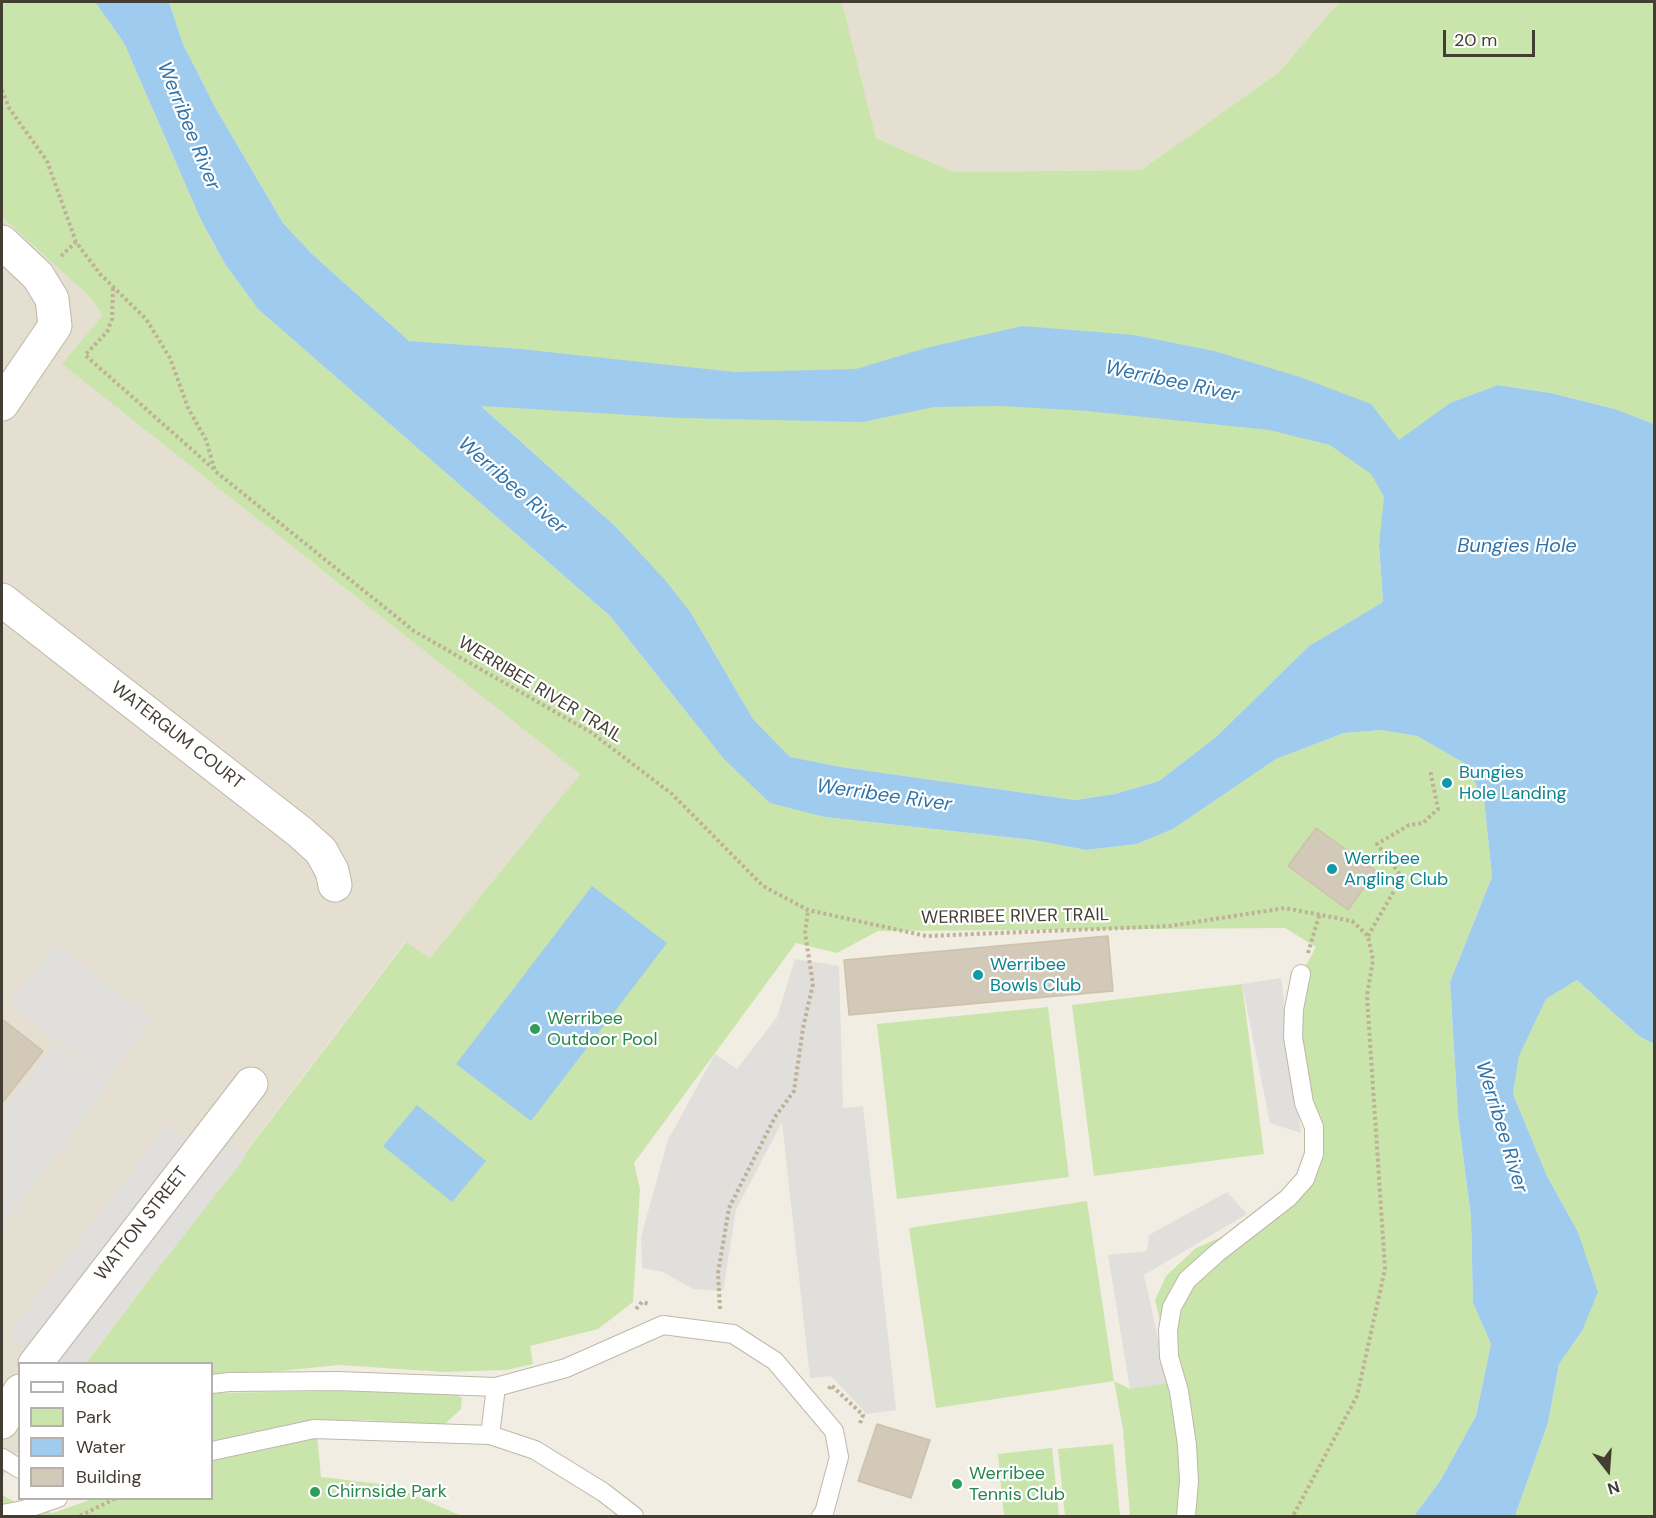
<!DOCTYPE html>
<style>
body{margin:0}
#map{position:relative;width:1656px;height:1518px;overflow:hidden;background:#f1ede3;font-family:"DM Sans",sans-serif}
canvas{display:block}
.frame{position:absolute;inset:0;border:3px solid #433d33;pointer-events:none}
.legend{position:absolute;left:18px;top:1362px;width:195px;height:138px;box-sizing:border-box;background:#fff;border:2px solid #b4b1ad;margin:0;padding:8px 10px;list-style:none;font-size:18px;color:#433d33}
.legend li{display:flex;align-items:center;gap:12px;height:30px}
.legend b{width:30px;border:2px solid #b4b1ad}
.north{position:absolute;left:1578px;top:1440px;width:60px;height:60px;-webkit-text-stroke:4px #fff;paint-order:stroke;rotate:163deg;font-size:16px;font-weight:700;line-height:24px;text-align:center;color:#433d33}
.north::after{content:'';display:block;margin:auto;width:21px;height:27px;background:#433d33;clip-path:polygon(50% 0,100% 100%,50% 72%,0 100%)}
.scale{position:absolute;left:1443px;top:30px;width:92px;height:27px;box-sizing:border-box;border:3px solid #433d33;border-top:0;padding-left:8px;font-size:18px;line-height:21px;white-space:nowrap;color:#433d33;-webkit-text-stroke:4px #fff;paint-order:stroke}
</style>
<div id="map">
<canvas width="1656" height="1518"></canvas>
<div class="frame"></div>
<ul class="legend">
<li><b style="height:8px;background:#fff"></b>Road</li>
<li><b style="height:16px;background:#cae5ab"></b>Park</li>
<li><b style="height:16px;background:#9fccee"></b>Water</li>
<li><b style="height:16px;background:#d2c9b8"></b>Building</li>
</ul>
<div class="north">N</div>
<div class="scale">20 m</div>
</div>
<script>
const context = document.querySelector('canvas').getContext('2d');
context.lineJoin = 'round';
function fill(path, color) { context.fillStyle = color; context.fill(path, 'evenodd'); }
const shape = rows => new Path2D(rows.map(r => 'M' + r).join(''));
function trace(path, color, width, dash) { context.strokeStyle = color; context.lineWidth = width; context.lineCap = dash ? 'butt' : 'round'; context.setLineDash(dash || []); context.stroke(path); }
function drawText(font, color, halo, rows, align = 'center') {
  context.font = font + ' "DM Sans",sans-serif'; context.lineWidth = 4.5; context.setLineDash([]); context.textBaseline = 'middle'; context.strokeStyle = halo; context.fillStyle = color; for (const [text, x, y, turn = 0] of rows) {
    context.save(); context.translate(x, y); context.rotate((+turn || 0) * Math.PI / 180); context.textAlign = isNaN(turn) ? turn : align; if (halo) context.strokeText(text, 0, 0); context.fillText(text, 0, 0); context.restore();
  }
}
const residential = shape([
 [842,2,1339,2,1278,73,1141,170,953,172,876,138],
 [2,217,90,297,103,315,63,364,580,774,430,958,405,942,86,1363,20,1364,19,1450,2,1478]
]);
const green = shape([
 [2,2,95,2,124,43,200,218,225,264,258,309,610,616,723,758,825,817,1033,840,1086,850,1137,844,1173,829,1276,759,1344,733,1381,730,1417,736,1464,763,1484,799,1492,877,1450,982,1458,1116,1471,1217,1473,1303,1491,1344,1476,1416,1440,1481,1414,1516,1130,1516,1123,1429,1114,1381,936,1408,909,1228,1087,1201,1114,1381,1130,1389,1169,1357,1155,1300,1166,1276,1196,1248,1254,1223,1305,1179,1314,1127,1293,1037,1301,974,1316,947,1285,928,878,931,837,953,796,943,634,1163,640,1189,633,1302,598,1329,530,1346,533,1364,506,1370,445,1372,339,1365,212,1378,212,1364,86,1363,406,942,430,958,580,774,62,364,103,315,90,297,2,217],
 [169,2,842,2,876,138,953,172,1141,170,1278,73,1339,2,1654,2,1654,424,1615,409,1551,393,1499,385,1450,403,1400,441,1379,545,1383,602,1309,646,1216,737,1159,781,1115,794,1075,800,841,767,789,757,753,719,691,613,615,526,312,254,283,223,215,107,183,44],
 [1577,980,1639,1036,1654,1044,1654,1516,1515,1516,1548,1423,1559,1364,1582,1331,1578,1232,1547,1176,1513,1094,1519,1055,1546,999],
 [1242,984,1264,1154,1094,1176,1072,1005],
 [1048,1007,1069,1177,897,1199,877,1024],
 [330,1391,453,1392,462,1398,461,1409,444,1425,363,1420,278,1427,212,1442,212,1393],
 [317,1435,321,1477,389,1485,462,1516,2,1516,2,1495,19,1504,53,1513,92,1499,212,1498,212,1456],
 [1113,1444,1120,1516,1065,1516,1058,1449],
 [1052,1448,1059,1516,1004,1516,998,1454]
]);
const parking = shape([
 [56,944,153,1020,106,1080,9,1004],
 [795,959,839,966,843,1108,863,1106,896,1410,867,1414,831,1376,810,1378,782,1122,736,1210,723,1291,693,1289,663,1272,642,1268,641,1237,668,1140,715,1054,737,1069,777,1017],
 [1281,978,1301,1133,1270,1123,1242,984],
 [54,1044,109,1085,2,1227,2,1112],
 [168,1124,187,1139,26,1348,9,1333],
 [229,1143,246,1156,84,1363,55,1364],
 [1227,1192,1247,1214,1144,1275,1168,1383,1130,1389,1108,1255,1147,1251,1149,1235]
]);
const water = shape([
 [95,2,169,2,183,44,215,107,283,223,312,254,409,341,520,349,735,372,856,369,926,348,1022,326,1134,335,1214,351,1300,377,1371,404,1399,440,1450,403,1498,385,1551,393,1615,409,1654,424,1654,1044,1639,1036,1577,980,1546,999,1519,1056,1513,1094,1547,1176,1578,1232,1598,1292,1582,1331,1559,1364,1548,1423,1515,1516,1414,1516,1440,1481,1476,1416,1491,1344,1473,1303,1471,1217,1458,1116,1450,982,1492,877,1484,799,1464,763,1417,736,1381,730,1344,733,1276,759,1173,829,1137,844,1086,850,1033,840,825,817,770,803,723,758,610,616,258,309,225,264,200,218,124,43],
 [481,406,679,418,863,422,934,407,1001,406,1087,411,1269,430,1330,445,1371,474,1384,497,1379,545,1383,602,1309,646,1216,737,1159,781,1115,794,1075,800,841,767,790,757,753,719,691,613,665,580,615,526],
 [592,886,667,943,531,1121,456,1064],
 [417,1105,486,1161,452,1202,383,1146]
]);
const building = shape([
 [1316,828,1376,871,1348,910,1288,866,1316,828],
 [1108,936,1113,991,849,1015,844,960,1108,936],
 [2,1019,43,1051,2,1103,2,1019],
 [877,1424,930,1440,911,1498,858,1481,877,1424]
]);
const path = shape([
 [2,90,9,108,47,161,76,242,100,274,146,319,170,358,188,408,206,440,215,471,414,631,592,733,672,794,763,886,808,910,926,936,1170,926,1285,908,1352,921,1368,936,1373,960,1367,996,1385,1269,1357,1396,1293,1516],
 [61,256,76,242],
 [113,288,112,319,107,332,85,355,215,470],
 [1368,936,1402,877,1377,844,1409,825,1423,823,1438,809,1430,770],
 [1308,953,1320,913],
 [636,1309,642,1302,649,1304],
 [720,1309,718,1273,729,1208,775,1117,794,1091,803,1028,813,984,805,933,808,910],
 [829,1389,831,1385,863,1415,859,1426],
 [80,1516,116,1498]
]);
const service = shape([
 [212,1384,229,1382,338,1381,496,1387,566,1368,663,1325,733,1334,775,1361,834,1431,839,1457,824,1513,821,1516],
 [496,1387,490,1435,535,1450,603,1492,634,1516],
 [212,1451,314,1429,490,1435],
 [2,1458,20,1469],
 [2,1514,23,1510,58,1498],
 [1186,1516,1189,1481,1187,1445,1179,1391,1169,1357,1168,1330,1172,1307,1187,1280,1217,1253,1288,1198,1305,1179,1314,1154,1314,1127,1304,1103,1293,1037,1294,1009,1301,974]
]);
const minor = shape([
 [2,242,38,276,52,299,55,326,2,404],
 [2,600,300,832,321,851,332,871,335,885],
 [35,1364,251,1084],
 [2,1422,20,1391]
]);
const markers = [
 [1447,783,6,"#0f9aa8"],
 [1332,869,6,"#0f9aa8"],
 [978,975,6,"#0f9aa8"],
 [535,1029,6,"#2e9e5b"],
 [957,1484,6,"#2e9e5b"],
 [315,1492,6,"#2e9e5b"]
];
const streetNames = [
 ["WERRIBEE RIVER TRAIL",540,690,31],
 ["WATERGUM COURT",177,736,38],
 ["WERRIBEE RIVER TRAIL",1015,917,-1],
 ["WATTON STREET",142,1224,-52]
];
const cultureNames = [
 ["Bungies",1459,773],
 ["Hole Landing",1459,794],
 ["Werribee",1344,859],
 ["Angling Club",1344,880],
 ["Werribee",990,965],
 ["Bowls Club",990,986]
];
const leisureNames = [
 ["Werribee",547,1019],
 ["Outdoor Pool",547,1040],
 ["Werribee",969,1474],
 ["Tennis Club",969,1495],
 ["Chirnside Park",327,1492]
];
const waterNames = [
 ["Werribee River",188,126,68],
 ["Werribee River",1172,382,12],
 ["Werribee River",512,486,41],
 ["Bungies Hole",1517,547],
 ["Werribee River",884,796,8],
 ["Werribee River",1501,1127,73]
];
fill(residential, '#e5dfd1');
fill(green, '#cae5ab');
fill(parking, '#e1dfdb');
fill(water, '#9fccee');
fill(building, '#d2c9b8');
trace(building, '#cdc1ac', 1.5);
trace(service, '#bfb8a9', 20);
trace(minor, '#bfb8a9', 35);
trace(path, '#beb197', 4, [3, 3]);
trace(service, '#fff', 18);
trace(minor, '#fff', 33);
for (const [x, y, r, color] of markers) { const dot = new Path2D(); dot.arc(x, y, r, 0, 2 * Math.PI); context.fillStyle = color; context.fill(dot); trace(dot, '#fff', 2); }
drawText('18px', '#433d33', '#fff', streetNames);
drawText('18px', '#0d838f', '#fff', cultureNames, 'left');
drawText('18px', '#27864d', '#fff', leisureNames, 'left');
drawText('italic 20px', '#2f74ab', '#fff', waterNames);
</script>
